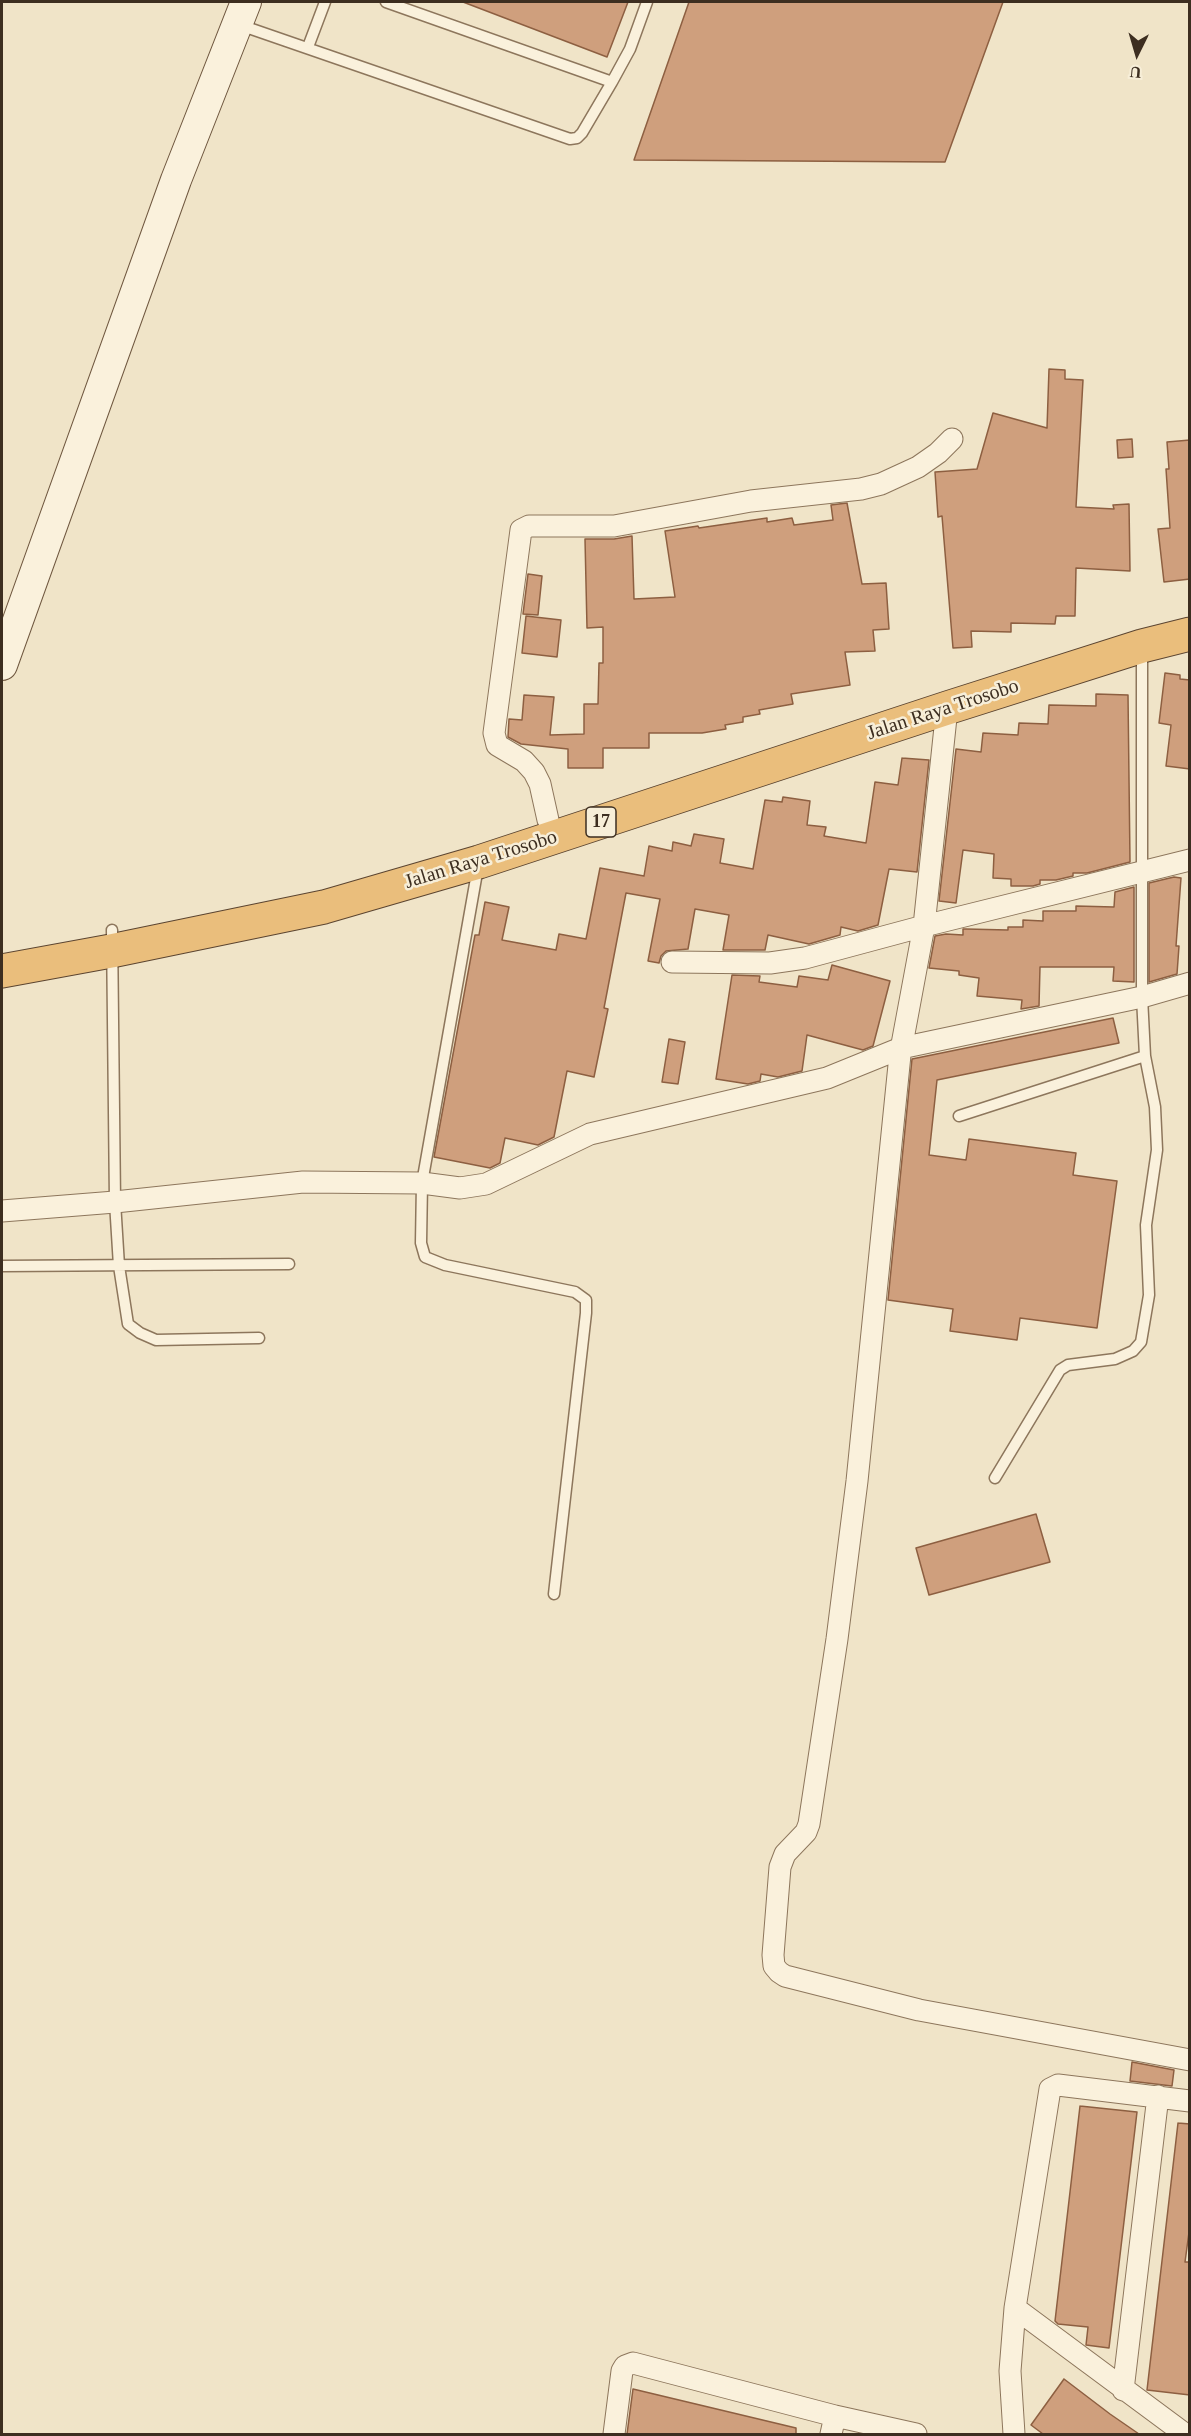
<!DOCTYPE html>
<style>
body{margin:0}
#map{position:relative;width:1191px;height:2436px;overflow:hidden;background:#f0e4c8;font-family:"Times New Roman",serif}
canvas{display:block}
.frame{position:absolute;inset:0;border:3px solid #3d2e20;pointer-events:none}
.north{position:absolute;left:1107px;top:24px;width:60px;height:60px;-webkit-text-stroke:4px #f7eed8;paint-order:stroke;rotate:185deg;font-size:16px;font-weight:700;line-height:24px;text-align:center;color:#3d2e20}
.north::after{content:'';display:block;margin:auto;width:21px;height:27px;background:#3d2e20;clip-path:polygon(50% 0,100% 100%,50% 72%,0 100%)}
</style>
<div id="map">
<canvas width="1191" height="2436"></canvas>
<div class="frame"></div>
<div class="north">U</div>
</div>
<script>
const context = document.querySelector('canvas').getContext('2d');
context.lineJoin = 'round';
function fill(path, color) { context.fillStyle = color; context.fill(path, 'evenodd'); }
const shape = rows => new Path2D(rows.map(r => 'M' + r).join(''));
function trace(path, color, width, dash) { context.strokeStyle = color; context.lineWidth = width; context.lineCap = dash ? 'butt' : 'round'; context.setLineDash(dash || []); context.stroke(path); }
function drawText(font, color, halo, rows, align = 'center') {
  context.font = font + ' "Times New Roman",serif'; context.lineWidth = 5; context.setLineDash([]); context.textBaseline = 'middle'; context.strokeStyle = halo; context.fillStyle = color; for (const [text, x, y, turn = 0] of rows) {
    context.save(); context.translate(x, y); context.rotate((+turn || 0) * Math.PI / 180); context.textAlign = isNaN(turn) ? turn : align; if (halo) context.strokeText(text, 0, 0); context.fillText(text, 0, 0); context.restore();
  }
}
const building = shape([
 [463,2,628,2,607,57,463,2],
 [689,2,1003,2,945,162,634,160,689,2],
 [1049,369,1065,370,1065,379,1083,380,1076,507,1114,509,1113,505,1129,504,1130,571,1076,568,1075,616,1056,616,1055,624,1011,623,1011,632,971,631,972,647,953,648,942,516,938,517,935,472,977,469,993,413,1047,428,1049,369],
 [1132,439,1133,457,1118,458,1117,440,1132,439],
 [1190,440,1190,579,1164,582,1158,529,1170,528,1166,469,1169,469,1167,442,1190,440],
 [847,503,862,584,886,583,889,629,873,630,875,651,845,652,850,685,791,694,793,704,759,710,760,714,743,717,743,722,725,725,726,729,702,733,649,733,649,748,603,748,603,768,568,768,568,749,521,744,508,737,509,719,522,720,524,695,554,697,550,735,584,734,584,704,598,704,599,663,603,663,603,627,587,628,585,539,614,539,632,536,634,599,675,597,665,531,698,526,699,528,767,518,767,522,792,518,794,525,833,520,831,505,847,503],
 [528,574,542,576,538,615,523,614,528,574],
 [526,616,561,620,557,657,522,653,526,616],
 [1165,673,1180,675,1180,679,1190,680,1190,769,1166,766,1171,725,1159,723,1165,673],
 [1096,694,1128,695,1130,862,1087,873,1073,873,1073,876,1056,880,1040,880,1040,884,1033,886,1011,886,1011,879,993,878,994,854,963,850,956,903,939,901,956,749,981,752,983,733,1018,735,1019,723,1048,724,1049,705,1096,706,1096,694],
 [902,758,929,760,917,872,889,869,878,925,858,931,841,927,840,935,809,944,768,935,765,950,723,950,729,915,695,909,688,949,666,951,661,956,659,963,648,961,660,899,626,893,604,1008,608,1009,594,1077,567,1071,554,1137,538,1145,505,1138,500,1163,490,1168,434,1157,475,935,479,935,485,902,509,907,502,940,556,950,559,934,586,939,600,868,644,876,649,846,672,851,673,842,691,846,694,834,724,839,720,863,753,869,765,800,782,802,783,797,810,801,807,825,826,827,824,836,866,843,875,782,898,785,902,758],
 [1174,877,1181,878,1176,946,1179,946,1177,974,1149,982,1149,883,1174,877],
 [1134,887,1134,982,1113,981,1114,967,1040,967,1039,1006,1021,1009,1022,1000,977,996,979,978,959,975,959,971,929,968,935,936,946,934,963,935,963,929,966,929,1008,930,1008,927,1023,927,1023,920,1043,921,1043,911,1076,911,1076,906,1114,907,1115,892,1134,887],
 [832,965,890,981,873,1046,863,1050,807,1035,802,1071,778,1077,761,1074,760,1081,748,1084,716,1079,732,975,760,976,759,982,797,987,799,976,828,980,832,965],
 [1113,1018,1119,1043,937,1080,929,1155,966,1160,969,1139,1076,1153,1073,1175,1117,1181,1097,1328,1020,1318,1017,1340,950,1331,953,1309,888,1300,912,1059,1113,1018],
 [669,1039,685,1042,678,1084,662,1082,669,1039],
 [1036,1514,1050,1562,929,1595,916,1548,1036,1514],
 [1132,2062,1174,2070,1172,2086,1130,2081,1132,2062],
 [1080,2106,1137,2112,1109,2348,1086,2345,1088,2327,1058,2324,1055,2321,1080,2106],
 [1178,2123,1190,2124,1190,2225,1185,2262,1190,2262,1190,2395,1147,2390,1178,2123],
 [1064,2379,1110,2414,1139,2434,1043,2434,1031,2425,1064,2379],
 [633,2389,796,2428,796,2434,627,2434,633,2389]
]);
const service = shape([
 [386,2,612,82],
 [240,25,570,139,577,138,582,133,612,82,630,49,647,2],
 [308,47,325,2],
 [478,867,422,1183,421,1243,425,1257,445,1265,575,1292,586,1300,586,1313,554,1594],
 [112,930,115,1202,119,1266,128,1324,140,1333,156,1340,259,1338],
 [959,1116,1145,1056,1142,997,1142,651],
 [2,1266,289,1264],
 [995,1478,1060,1370,1068,1365,1115,1359,1133,1351,1141,1342,1149,1295,1146,1225,1157,1150,1155,1107,1145,1056]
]);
const minor = shape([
 [947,708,924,926,900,1055,857,1481,837,1639,809,1824,806,1832,785,1854,780,1867,773,1955,774,1966,779,1972,785,1976,919,2010,1190,2060],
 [548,820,540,784,534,772,524,761,497,745,494,733,521,530,529,526,614,526,751,501,861,489,881,484,918,467,938,453,952,439],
 [672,962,770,963,805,958,924,926,1190,860],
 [2,1211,115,1202,303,1182,422,1183,460,1188,486,1184,590,1134,827,1078,901,1048,1142,997,1190,983],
 [1015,2308,1185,2434],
 [1123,2390,1158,2096],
 [614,2434,622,2371,625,2366,633,2363,835,2416,916,2434],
 [831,2434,835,2416],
 [1014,2434,1010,2371,1015,2308,1050,2089,1058,2085,1190,2101]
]);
const secondary = shape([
 [2,665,176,180,246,2]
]);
const trunk = shape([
 [2,971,111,951,324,907,479,862,947,708,1142,646,1190,634]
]);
const shields = [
 [601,822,30]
];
const shieldNames = [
 ["17",601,822]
];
const streetNames = [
 ["Jalan Raya Trosobo",943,710,-18],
 ["Jalan Raya Trosobo",481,860,-17]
];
fill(building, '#cf9f7d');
trace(building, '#8d5f41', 1.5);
trace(service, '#8d765c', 13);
trace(minor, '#8d765c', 23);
trace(secondary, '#6f573f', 32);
trace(trunk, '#5b4430', 35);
trace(service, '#faf1dc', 10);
trace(minor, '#faf1dc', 21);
trace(secondary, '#faf1dc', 30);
trace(trunk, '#eabe7c', 33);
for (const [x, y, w] of shields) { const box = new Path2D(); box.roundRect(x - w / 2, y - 15, w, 30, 4.5); context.fillStyle = '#f7eed8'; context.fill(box); trace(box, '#3d2e20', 1.5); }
drawText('bold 18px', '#3d2e20', null, shieldNames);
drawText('20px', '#3d2e20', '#f7eed8', streetNames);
</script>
